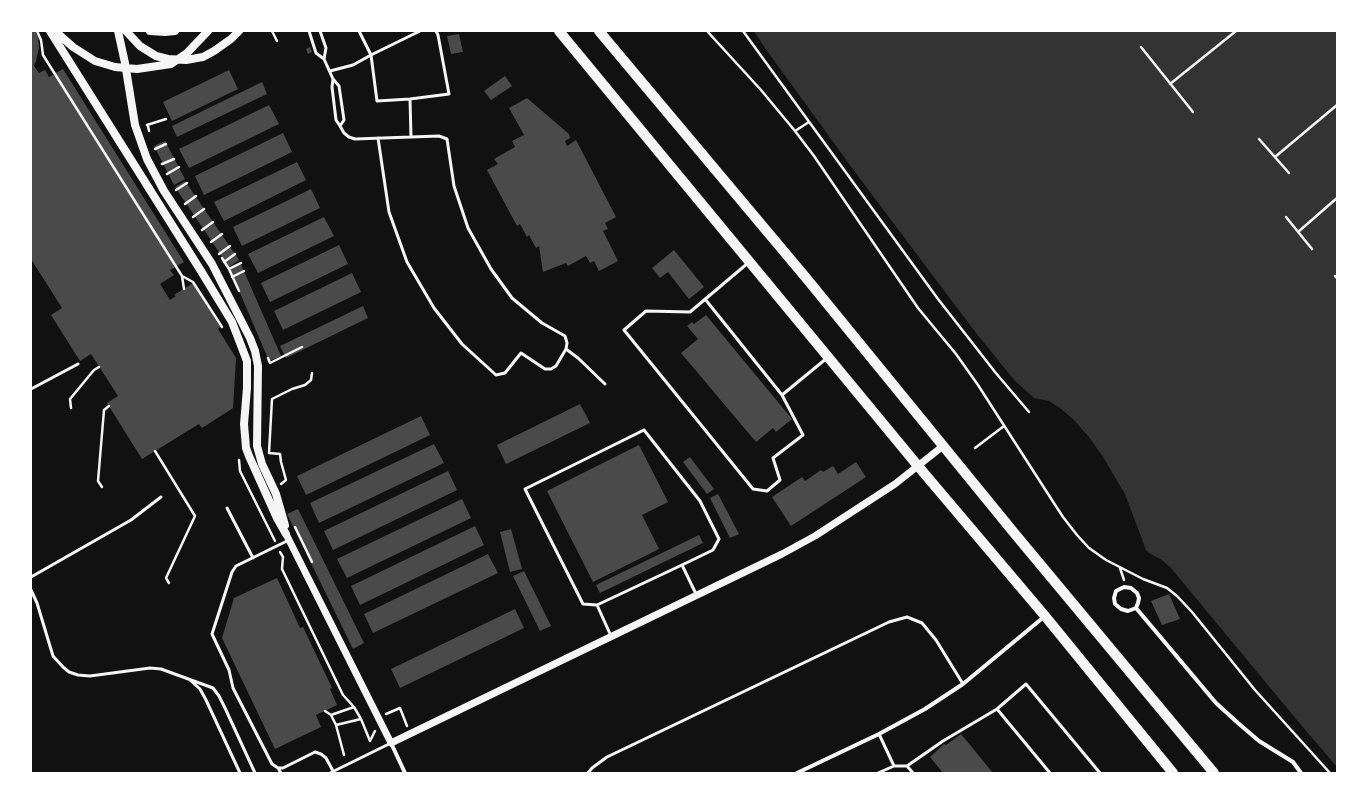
<!DOCTYPE html>
<style>
body{margin:0}
#map{position:relative;width:1368px;height:804px;overflow:hidden;background:#111;font-family:Arial,sans-serif}
canvas{display:block}
.frame{position:absolute;inset:0;border:32px solid #fff;pointer-events:none}
</style>
<div id="map">
<canvas width="1368" height="804"></canvas>
<div class="frame"></div>
</div>
<script>
const context = document.querySelector('canvas').getContext('2d');
context.lineJoin = 'round';
function fill(path, color) { context.fillStyle = color; context.fill(path, 'evenodd'); }
const shape = rows => new Path2D(rows.map(r => 'M' + r).join(''));
function trace(path, color, width, dash) { context.strokeStyle = color; context.lineWidth = width; context.lineCap = dash ? 'butt' : 'round'; context.setLineDash(dash || []); context.stroke(path); }
const water = shape([
 [754,31,1337,31,1337,767,1301,725,1171,568,1162,560,1149,553,1146,550,1125,494,1103,457,1089,437,1074,420,1060,408,1049,401,1034,398,1015,381,976,333,855,172,765,48]
]);
const building = shape([
 [31,31,35,31,38,37,39,48,36,61,34,66,39,73,45,70,49,77,63,69,184,262,170,270,174,275,160,284,170,300,176,296,174,295,193,283,220,327,218,329,236,358,233,408,202,428,199,424,142,459,107,403,118,396,91,354,80,361,51,315,62,308,31,259],
 [459,34,463,52,451,54,447,36],
 [310,47,312,52,308,54,306,49],
 [229,70,238,89,172,121,163,102],
 [505,76,512,86,491,100,484,91],
 [262,82,267,94,177,137,172,126],
 [527,98,569,134,570,138,565,141,567,146,576,140,616,217,605,223,608,229,603,231,618,261,599,271,594,261,590,263,586,256,568,266,566,263,543,272,539,246,536,248,529,235,527,237,520,224,517,226,487,170,498,164,494,159,515,147,512,141,524,135,509,108],
 [269,105,279,124,189,168,179,149],
 [283,133,292,152,204,195,195,176],
 [165,141,185,179,174,185,154,146],
 [297,162,306,180,224,221,214,202],
 [185,181,239,260,229,267,175,187],
 [311,189,320,208,242,246,233,227],
 [324,217,334,236,258,273,248,254],
 [339,245,348,264,270,302,261,283],
 [674,250,704,287,689,299,668,272,660,278,652,268],
 [240,262,281,356,269,361,229,267],
 [352,273,361,292,283,330,274,311],
 [363,306,368,318,286,358,280,346],
 [706,315,792,419,776,432,773,428,756,442,681,353,698,339,687,326,692,322,694,324],
 [580,404,590,423,506,464,497,445],
 [421,416,430,435,306,495,297,476],
 [434,444,444,463,319,523,310,503],
 [639,445,668,502,642,515,659,549,593,582,547,491],
 [690,457,714,489,707,494,683,462],
 [856,462,866,477,791,526,772,497,802,477,805,481,821,470,823,472,833,466,838,474],
 [448,471,457,490,333,550,324,531],
 [718,494,739,534,730,538,710,498],
 [462,499,471,518,347,578,337,559],
 [298,509,364,643,353,649,287,514],
 [475,526,484,545,360,605,351,586],
 [511,529,522,569,510,572,500,532],
 [699,535,703,543,600,593,596,585],
 [488,554,498,573,373,633,364,614],
 [524,571,551,626,540,631,513,576],
 [277,578,300,628,303,627,332,688,330,689,337,705,316,715,321,727,275,749,222,638,234,598],
 [1169,594,1180,619,1162,625,1151,601],
 [515,609,524,628,400,688,391,669],
 [961,734,993,773,943,773,930,757,944,744,946,745]
]);
const path = shape([
 [37,31,41,40,43,55,182,276,184,289],
 [272,31,277,41],
 [707,31,761,90,795,131,814,156,918,308,956,354,978,385,1050,497,1063,517,1077,535,1089,548,1106,560,1143,579,1167,588,1177,596,1192,612,1255,690,1330,773],
 [743,31,938,299,995,372,1029,412],
 [1141,47,1193,112],
 [1170,84,1236,31],
 [147,125,166,119],
 [148,126,149,131],
 [795,131,809,122],
 [1259,139,1289,173],
 [155,149,166,144],
 [1275,157,1337,105],
 [162,164,174,159],
 [167,174,179,167],
 [176,190,187,183],
 [185,204,196,196],
 [193,217,204,209],
 [1286,217,1312,249],
 [202,230,213,222],
 [1298,232,1337,198],
 [211,242,222,234],
 [219,254,230,246],
 [222,258,229,269,239,291],
 [224,262,235,254],
 [229,269,241,263],
 [182,276,193,282,222,327],
 [1335,276,1337,278],
 [232,277,244,271],
 [268,358,270,363,302,347],
 [71,408,70,399,94,370,99,367],
 [975,448,1004,426],
 [155,451,195,516,166,578,169,583],
 [239,460,240,471,275,541],
 [281,484,286,480,281,462,280,454,269,453,272,399,292,389,305,385,311,380,312,373],
 [102,487,98,481,104,410,109,406],
 [295,527,312,562],
 [280,552,283,557,282,569,343,695,354,707,361,719,370,741],
 [1120,568,1124,580],
 [325,711,331,715,336,725,344,755],
 [386,714,400,708,407,726],
 [331,715,354,707],
 [336,725,361,719],
 [370,741,375,731]
]);
const service = shape([
 [309,31,316,53,324,59,326,48,320,31],
 [359,31,371,55,420,31],
 [324,59,333,79,339,86,344,120,340,126,336,120,332,87,333,79],
 [330,71,353,65,371,55,377,101,410,99],
 [340,126,344,133,349,137,355,139,439,136,447,139,454,186,468,228,491,269,512,298,542,323,565,336,567,343,566,349,556,366,551,369,545,369,521,353,505,373,496,375,462,344,434,308,407,262,389,212,378,138],
 [411,137,410,99,449,94,438,35,436,31],
 [748,263,690,312,646,311,624,330,753,489,767,491,780,480,773,458,803,435,782,395,827,358],
 [705,299,782,395],
 [566,349,578,358,605,384],
 [31,389,78,364],
 [644,430,700,501,719,539,713,550,682,565,597,605,583,604,525,489,644,430],
 [227,508,253,558],
 [289,540,236,566,232,572,212,634,229,670,233,688,272,764,278,768,283,768,315,752,321,754,326,758,333,771],
 [682,565,697,596],
 [31,577,131,520,161,497],
 [31,590,37,603,53,656,63,667,69,672,78,675,90,676,150,668,161,669,213,688,219,696,225,708,255,773],
 [597,605,611,636],
 [190,680,200,689,206,700,240,773],
 [997,709,1050,773],
 [879,734,894,766],
 [907,766,913,773],
 [278,768,281,773],
 [330,773,391,743],
 [588,773,592,768,607,757,889,622,907,617,922,623,936,640,963,684],
 [878,773,894,766,907,766,943,741,997,709,1026,684,1100,773]
]);
const minor = shape([
 [1124,587,1131,588,1137,593,1139,598,1138,603,1136,608,1128,611,1121,609,1115,604,1114,598,1116,591,1124,587],
 [1136,608,1216,703,1238,723,1259,741,1293,762,1301,773],
 [391,743,405,773],
 [797,773,879,734,925,709,963,684,1045,616]
]);
const tertiary = shape([
 [286,534,391,743,782,554,815,536,895,484,943,446]
]);
const secondary = shape([
 [50,31,201,271,232,322,247,361,247,388,244,424,246,448,249,456,277,518,286,534],
 [55,31,73,47,95,61,115,67,137,69,171,64,187,53,208,31],
 [118,31,125,63,135,125,147,159,164,191,212,264,250,338,255,351,258,366,257,446,262,464,276,494,285,525],
 [126,31,140,46,156,56,168,59,186,60,203,57,214,51,231,39,239,31],
 [150,31,165,32,175,31]
]);
const primary = shape([
 [559,31,918,466,1045,616,1173,773],
 [599,31,807,279,1015,534,1214,773]
]);
fill(water, '#333');
fill(building, '#4a4a4a');
trace(path, '#f5f5f5', 2.5);
trace(service, '#f5f5f5', 3);
trace(minor, '#f5f5f5', 4);
trace(tertiary, '#f5f5f5', 7);
trace(secondary, '#f5f5f5', 8);
trace(primary, '#f5f5f5', 10);
</script>
